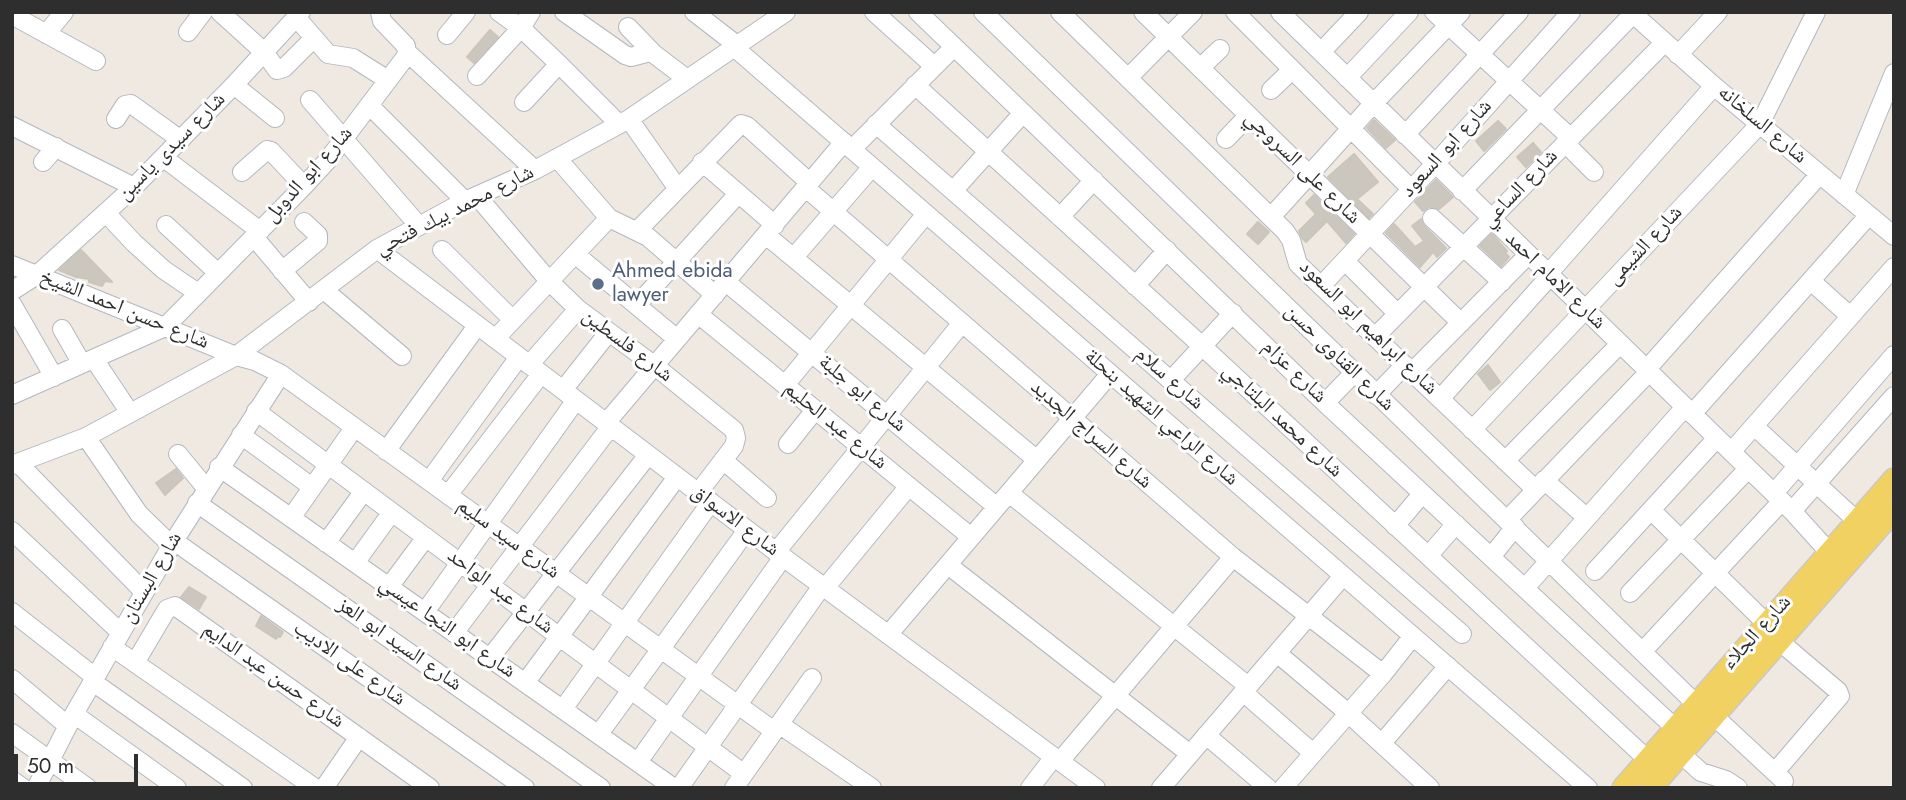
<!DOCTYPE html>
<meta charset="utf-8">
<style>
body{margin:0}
#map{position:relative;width:1906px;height:800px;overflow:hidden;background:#efe9e1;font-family:Jost,sans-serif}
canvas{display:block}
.frame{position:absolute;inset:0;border:14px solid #2e2e2e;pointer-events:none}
.scale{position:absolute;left:14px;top:754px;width:124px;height:32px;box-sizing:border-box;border:4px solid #2e2e2e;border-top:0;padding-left:9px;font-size:21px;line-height:24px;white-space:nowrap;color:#2e2e2e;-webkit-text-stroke:5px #fff;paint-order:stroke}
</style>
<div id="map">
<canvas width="1906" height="800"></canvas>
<div class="frame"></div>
<div class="scale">50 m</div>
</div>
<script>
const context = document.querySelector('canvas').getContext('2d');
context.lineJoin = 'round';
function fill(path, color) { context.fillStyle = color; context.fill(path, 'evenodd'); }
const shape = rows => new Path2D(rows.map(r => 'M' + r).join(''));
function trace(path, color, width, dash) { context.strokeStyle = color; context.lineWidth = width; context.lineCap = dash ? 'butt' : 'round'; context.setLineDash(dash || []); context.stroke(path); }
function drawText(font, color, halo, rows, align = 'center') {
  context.font = font + ' Jost,"Noto Naskh Arabic",sans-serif'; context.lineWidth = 6; context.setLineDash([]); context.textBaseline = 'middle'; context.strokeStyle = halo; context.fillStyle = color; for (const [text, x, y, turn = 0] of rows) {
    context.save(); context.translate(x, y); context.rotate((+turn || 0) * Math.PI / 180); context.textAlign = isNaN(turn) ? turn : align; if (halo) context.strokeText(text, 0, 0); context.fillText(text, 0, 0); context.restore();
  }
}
const building = shape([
 [490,30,498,37,474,63,467,57,490,30],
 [1374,120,1395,140,1386,148,1367,128,1374,120],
 [1498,121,1506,129,1484,151,1476,141,1498,121],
 [1533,143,1541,152,1526,167,1517,157,1533,143],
 [1354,154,1378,182,1357,199,1373,214,1369,218,1328,177,1354,154],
 [1436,180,1453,197,1439,209,1429,207,1423,211,1415,202,1436,180],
 [1314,195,1354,234,1346,243,1327,221,1306,242,1302,238,1299,231,1316,214,1306,203,1314,195],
 [1421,219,1424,226,1446,248,1437,257,1433,252,1420,267,1386,233,1394,224,1415,247,1424,241,1412,226,1421,219],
 [1258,222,1269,232,1258,244,1247,234,1258,222],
 [1492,234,1507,251,1505,253,1509,257,1501,266,1480,246,1492,234],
 [81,250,112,282,105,281,102,286,89,282,89,279,76,277,59,270,81,250],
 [1488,365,1500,382,1490,390,1478,374,1488,365],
 [176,469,183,478,165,495,156,483,176,469],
 [189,587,206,597,199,609,181,597,189,587],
 [261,616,283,632,280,637,278,636,276,639,256,626,261,616]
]);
const minor = shape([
 [220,12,264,52,277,70,284,68,314,38],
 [499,12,521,28,559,64,619,124],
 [564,12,625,55,631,57,650,52,654,54,687,79],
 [694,12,738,46],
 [874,12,934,66],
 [918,12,1325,403,1674,727],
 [983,12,1695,703],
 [1060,12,1285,231,1291,240,1298,264,1535,489],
 [1143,12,1461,323],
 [1235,12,1411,189],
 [1280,12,1792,511,1829,552],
 [1434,12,1571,138],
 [1631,12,1714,86,1894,236],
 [12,15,96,61],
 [296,17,328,54,353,58,388,80],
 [628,27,654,54],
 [188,32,203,12],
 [46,34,64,12],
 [447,35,466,12],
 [735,48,1588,788],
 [1321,52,1359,12],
 [408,53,535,170],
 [1678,55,1718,12],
 [1200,68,1220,49],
 [477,76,521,28,531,12],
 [1128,78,1193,12],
 [1347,78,1409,12],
 [234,85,275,118],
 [915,85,1202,346,1647,759],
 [1271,90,1292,70],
 [310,100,419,226],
 [524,102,559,64],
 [369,105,465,201],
 [116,119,125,105,131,104,181,140],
 [629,119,678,189],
 [876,124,1462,634],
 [12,126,134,187],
 [1405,135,1519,12],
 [1226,139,1248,116],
 [1565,143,1594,172],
 [852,149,954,47],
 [164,158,260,231],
 [557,158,609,218,648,237,715,295],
 [43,162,56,147],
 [702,162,775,225],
 [242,172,267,150,271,151,304,186],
 [806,188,1233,557,1383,674],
 [953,191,1023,113],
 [1462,191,1633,14],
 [1844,195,1894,73],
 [477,196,549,281,578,309,655,366,734,430,736,438,734,446,698,493],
 [106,213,134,243,164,270,198,293],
 [1060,217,1094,180],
 [1271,217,1373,104,1461,12],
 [1432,218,1502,282],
 [166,225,218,273],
 [638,230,741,124,747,126,810,183],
 [766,235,1037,460],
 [254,237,309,302],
 [377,249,783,557,1096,788],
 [442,250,513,320],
 [575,254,677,339],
 [794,257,872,167],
 [1345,261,1398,314],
 [12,265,236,356,255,361,281,374,774,731],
 [282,271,318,241,318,235,304,222],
 [1548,274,1714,86],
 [1811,281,1850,316],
 [726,282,997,507],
 [1322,285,1435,164,1571,12],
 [1135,286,1167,250],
 [324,290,402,356],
 [12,291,37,275,134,187,234,85,301,12],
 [12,304,54,377],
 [637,305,738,194],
 [698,314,971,537],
 [62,329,82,364],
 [1376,336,1664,43],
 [495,339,609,218],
 [94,359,130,413],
 [529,365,578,309],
 [1646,370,1820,174],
 [1412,372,1528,255],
 [1171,380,1233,313],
 [785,385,926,214],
 [563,390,608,333],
 [12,395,165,327,304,186,327,161,407,55,406,46,382,21,380,12],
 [1376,395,1405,365],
 [1440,399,1550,276],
 [1325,403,1354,373],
 [256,411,744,774],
 [1692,414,1869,215],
 [606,423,844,142],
 [1754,426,1857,521],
 [1472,430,1760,124,1816,12],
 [241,435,312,487],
 [86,437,139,514,171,545],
 [788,444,815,410],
 [386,451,477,326],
 [1731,452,1894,267],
 [178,454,206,488],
 [723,460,767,498],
 [1505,461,1620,344],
 [18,463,144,592],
 [12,465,86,437,236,356,377,249,465,201,535,170,629,119,786,12],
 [219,467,674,788],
 [1544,480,1586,517],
 [429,481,519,357],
 [1009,493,1248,686],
 [1774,493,1894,355],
 [448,495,541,374],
 [197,503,601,788],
 [1651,510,1766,623],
 [1792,511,1894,396],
 [291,518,354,428],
 [1507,520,1649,372],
 [1395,526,1422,494],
 [12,531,120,632],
 [174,541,525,788],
 [326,543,364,491],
 [776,552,962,323],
 [1428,556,1456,524],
 [1491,557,1515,527],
 [355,563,392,512],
 [948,565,1190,754],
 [1595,571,1717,438],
 [389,587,426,537],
 [825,588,909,486],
 [1525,588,1685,407],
 [1630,593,1748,469],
 [12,612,95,677],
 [425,612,576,400],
 [454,633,611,426],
 [888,635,1110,374],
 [112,647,315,788],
 [1642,652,1782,501],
 [1277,653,1348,713,1430,788],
 [490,658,648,455],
 [135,663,167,609,175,606,430,788],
 [12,679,68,726],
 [93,682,243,788],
 [525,683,677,477],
 [1243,692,1313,753],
 [563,709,711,502],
 [74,714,177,788],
 [1714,716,1784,781],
 [779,724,872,788],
 [12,733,88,788],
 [599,734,747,530],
 [1206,735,1268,788],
 [1382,743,1448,666],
 [1681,754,1701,772,1726,780,1738,788],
 [1060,761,1233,557],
 [638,762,783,557],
 [1775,772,1840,696,1838,691,1779,641],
 [12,780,23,788],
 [36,788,74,714,174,541,281,374],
 [324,788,359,737],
 [679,788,822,586],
 [734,788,812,678],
 [1030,788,1054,757],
 [1161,788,1343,576],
 [1283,788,1383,674,1413,636]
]);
const major = shape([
 [1623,788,1894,479],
 [1651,788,1894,510]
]);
const markers = [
 [598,284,7,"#5c6f8a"]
];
const streetNames = [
 ["شارع السلخانه",1762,125,40],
 ["شارع سيدى ياسين",172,147,-45],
 ["شارع ابو السعود",1447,149,-48],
 ["شارع على السروجي",1302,168,44],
 ["شارع ابو الدوبل",309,175,-48],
 ["شارع الساعي",1520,189,-46],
 ["شارع محمد بيك فتحي",455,211,-27],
 ["شارع الشيمى",1645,246,-47],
 ["شارع الامام احمد",1555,281,44],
 ["شارع حسن احمد الشيخ",124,310,22],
 ["شارع ابراهيم ابو السعود",1368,328,44],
 ["شارع فلسطين",627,346,37],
 ["شارع القناوى حسن",1339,358,44],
 ["شارع عزام",1294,372,44],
 ["شارع سلام",1169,379,41],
 ["شارع ابو جلبة",862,394,40],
 ["شارع الراعي الشهيد بنحلة",1161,418,41],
 ["شارع محمد البلتاجي",1282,421,43],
 ["شارع عبد الحليم",835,426,39],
 ["شارع السراج الجديد",1091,435,41],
 ["شارع الاسواق",735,521,37],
 ["شارع سيد سليم",508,539,36],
 ["شارع البستان",152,578,-60],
 ["شارع عبد الواحد",500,592,37],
 ["شارع ابو النجا عيسي",447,628,35],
 ["شارع الجلاء",1757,633,-48],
 ["شارع السيد ابو العز",399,645,35],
 ["شارع على الاديب",349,664,35],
 ["شارع حسن عبد الدايم",273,676,35]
];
const serviceNames = [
 ["Ahmed ebida",612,272],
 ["lawyer",612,296]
];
fill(building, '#cbc7bf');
trace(building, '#cbc5ba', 2);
trace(minor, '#b4b7c1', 20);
trace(major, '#c9c9c9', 24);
trace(minor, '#fff', 18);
trace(major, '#f2d163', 21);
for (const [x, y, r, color] of markers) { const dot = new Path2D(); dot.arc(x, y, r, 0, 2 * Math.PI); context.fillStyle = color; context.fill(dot); trace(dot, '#fff', 2.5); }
drawText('21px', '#2e2e2e', '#fff', streetNames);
drawText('21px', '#4e5e75', '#fff', serviceNames, 'left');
</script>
